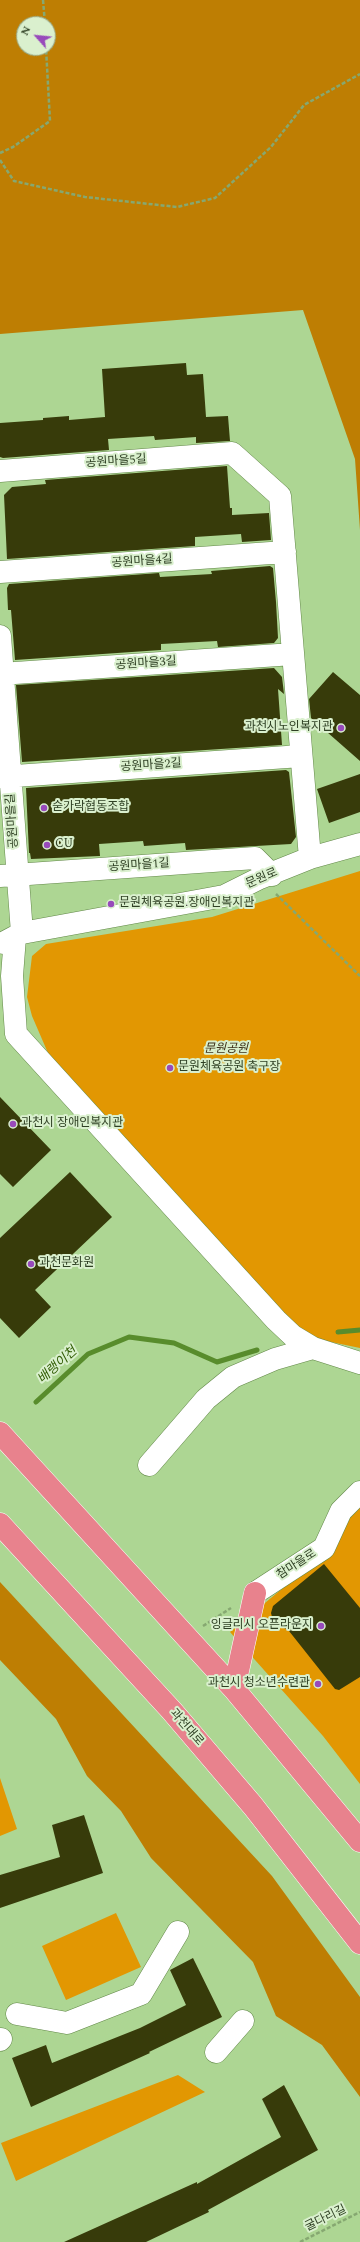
<!DOCTYPE html>
<meta charset="utf-8">
<style>
body{margin:0}
#map{position:relative;width:360px;height:2242px;overflow:hidden;background:#add693;font-family:Spectral,serif}
canvas{display:block}
.north{position:absolute;left:16px;top:16px;width:40px;height:40px;box-sizing:border-box;background:#daf0ce;border:1px solid #96aa8a;border-radius:50%;rotate:297deg;font-size:11px;font-weight:700;line-height:16px;text-align:center;color:#2f4024}
.north::after{content:'';display:block;margin:auto;width:14px;height:18px;background:#984abb;clip-path:polygon(50% 0,100% 100%,50% 72%,0 100%)}
</style>
<div id="map">
<canvas width="360" height="2242"></canvas>
<div class="north">N</div>
</div>
<script>
const context = document.querySelector('canvas').getContext('2d');
context.lineJoin = 'round';
function fill(path, color) { context.fillStyle = color; context.fill(path, 'evenodd'); }
const shape = rows => new Path2D(rows.map(r => 'M' + r).join(''));
function trace(path, color, width, dash) { context.strokeStyle = color; context.lineWidth = width; context.lineCap = dash ? 'butt' : 'round'; context.setLineDash(dash || []); context.stroke(path); }
function drawText(font, color, halo, rows, align = 'center') {
  context.font = font + ' Spectral,"Noto Sans KR",serif'; context.lineWidth = 4; context.setLineDash([]); context.textBaseline = 'middle'; context.strokeStyle = halo; context.fillStyle = color; for (const [text, x, y, turn = 0] of rows) {
    context.save(); context.translate(x, y); context.rotate((+turn || 0) * Math.PI / 180); context.textAlign = isNaN(turn) ? turn : align; if (halo) context.strokeText(text, 0, 0); context.fillText(text, 0, 0); context.restore();
  }
}
const green = shape([
 [360,871,360,1348,302,1336,48,1053,32,1016,27,997,32,956,46,944,212,917],
 [360,1504,360,1784,323,1736,230,1632,330,1549,352,1512],
 [0,1778,17,1829,0,1836],
 [116,1913,141,1967,66,2000,42,1946],
 [178,2075,205,2092,16,2181,1,2143]
]);
const forest = shape([
 [0,0,360,0,360,530,355,459,303,310,0,334],
 [24,24,48,24,48,48,24,48],
 [0,1582,272,1876,360,1997,360,2097,322,2045,276,2016,253,1962,151,1858,121,1811,87,1776,56,1719,0,1660]
]);
const stream = shape([
 [338,1332,360,1330],
 [36,1402,88,1354,129,1337,174,1343,217,1362,257,1350]
]);
const building = shape([
 [186,363,187,375,203,374,206,417,228,416,230,441,196,443,196,437,155,440,154,436,108,439,109,450,3,458,0,457,0,423,43,420,43,418,69,416,69,420,105,417,102,369],
 [227,466,230,508,232,508,232,515,269,513,271,540,242,542,241,534,195,537,195,546,7,559,4,495,12,487,46,484,45,480],
 [270,566,273,568,276,602,278,638,274,643,218,647,217,641,161,644,161,650,15,660,11,610,8,610,7,588,9,584,159,573,160,577,212,574,211,571],
 [274,668,282,677,284,694,278,689,282,745,22,762,16,685],
 [333,672,360,695,360,761,311,718,309,699],
 [286,770,289,772,296,837,291,844,186,850,185,843,144,846,143,841,99,844,100,856,31,859,30,853,29,853,26,788],
 [360,774,360,812,329,823,317,789],
 [0,1097,51,1150,13,1187,0,1174],
 [70,1172,112,1217,35,1290,51,1307,19,1338,0,1318,0,1238],
 [324,1564,360,1608,360,1677,339,1690,335,1689,289,1631,273,1621,271,1613,273,1606],
 [84,1815,103,1873,0,1908,0,1875,60,1857,52,1825],
 [193,1958,222,2017,149,2052,150,2053,31,2107,12,2058,46,2045,52,2063,140,2028,186,2005,170,1970],
 [284,2085,318,2150,208,2210,209,2212,146,2242,64,2242,197,2182,197,2184,281,2137,262,2099]
]);
const path = shape([
 [43,0,45,24],
 [0,153,13,147,50,121,46,48],
 [0,160,14,181,85,197,177,207,215,198,271,147,304,105,360,74],
 [276,894,360,976],
 [203,1626,231,1608],
 [300,2242,360,2212]
]);
const minor = shape([
 [0,471,232,453,280,496,310,858],
 [0,572,285,552],
 [0,636,22,933],
 [0,674,293,654],
 [0,777,301,756],
 [0,876,255,858,272,875],
 [15,937,12,976,16,1034,276,1320,293,1336,313,1348,360,1363],
 [3,943,22,933,224,896,260,878,310,858,360,844],
 [149,1465,206,1399,233,1377,275,1359,313,1348],
 [255,1593,324,1548,341,1511,360,1492],
 [17,2014,67,2023,141,1994,178,1932],
 [0,2040,1,2039],
 [216,2052,243,2021]
]);
const highway = shape([
 [0,1433,234,1689,360,1841],
 [0,1524,172,1711,253,1806,360,1943],
 [234,1689,255,1593]
]);
const markers = [
 [341,728,4,"#984abb"],
 [44,808,4,"#984abb"],
 [47,845,4,"#984abb"],
 [111,904,4,"#984abb"],
 [170,1068,4,"#984abb"],
 [13,1124,4,"#984abb"],
 [31,1264,4,"#984abb"],
 [321,1626,4,"#984abb"],
 [318,1684,4,"#984abb"]
];
const streetNames = [
 ["공원마을5길",116,462,-4],
 ["공원마을4길",142,562,-4],
 ["공원마을3길",146,664,-4],
 ["공원마을2길",151,766,-4],
 ["공원마을길",13,821,-94],
 ["공원마을1길",139,866,-4],
 ["문원로",262,879,-23],
 ["참마을로",297,1565,-33],
 ["과천대로",186,1728,49],
 ["굴다리길",326,2219,-26]
];
const poiNames = [
 ["과천시노인복지관",333,728,"right"],
 ["숟가락협동조합",52,808],
 ["CU",55,845],
 ["문원체육공원.장애인복지관",119,904],
 ["문원체육공원 축구장",178,1068],
 ["과천시 장애인복지관",21,1124],
 ["과천문화원",39,1264],
 ["잉글리시 오픈라운지",313,1626,"right"],
 ["과천시 청소년수련관",310,1684,"right"]
];
const parkNames = [
 ["문원공원",226,1050]
];
const waterNames = [
 ["배랭이천",58,1366,-42]
];
fill(green, '#e29702');
fill(forest, '#be7e03');
trace(stream, '#588c2c', 5);
fill(building, '#373b0a');
trace(minor, '#628848', 23);
trace(highway, '#fff', 23);
trace(path, '#86a871', 2.5, [4, 2]);
trace(minor, '#fff', 22);
trace(highway, '#e8828d', 22);
for (const [x, y, r, color] of markers) { const dot = new Path2D(); dot.arc(x, y, r, 0, 2 * Math.PI); context.fillStyle = color; context.fill(dot); trace(dot, '#daf0ce', 1.5); }
drawText('12px', '#2f4024', '#daf0ce', streetNames);
drawText('12px', '#2f4024', '#daf0ce', poiNames, 'left');
drawText('italic 12px', '#3d2e19', '#daf0ce', parkNames);
drawText('italic 13px', '#325d05', '#daf0ce', waterNames);
</script>
